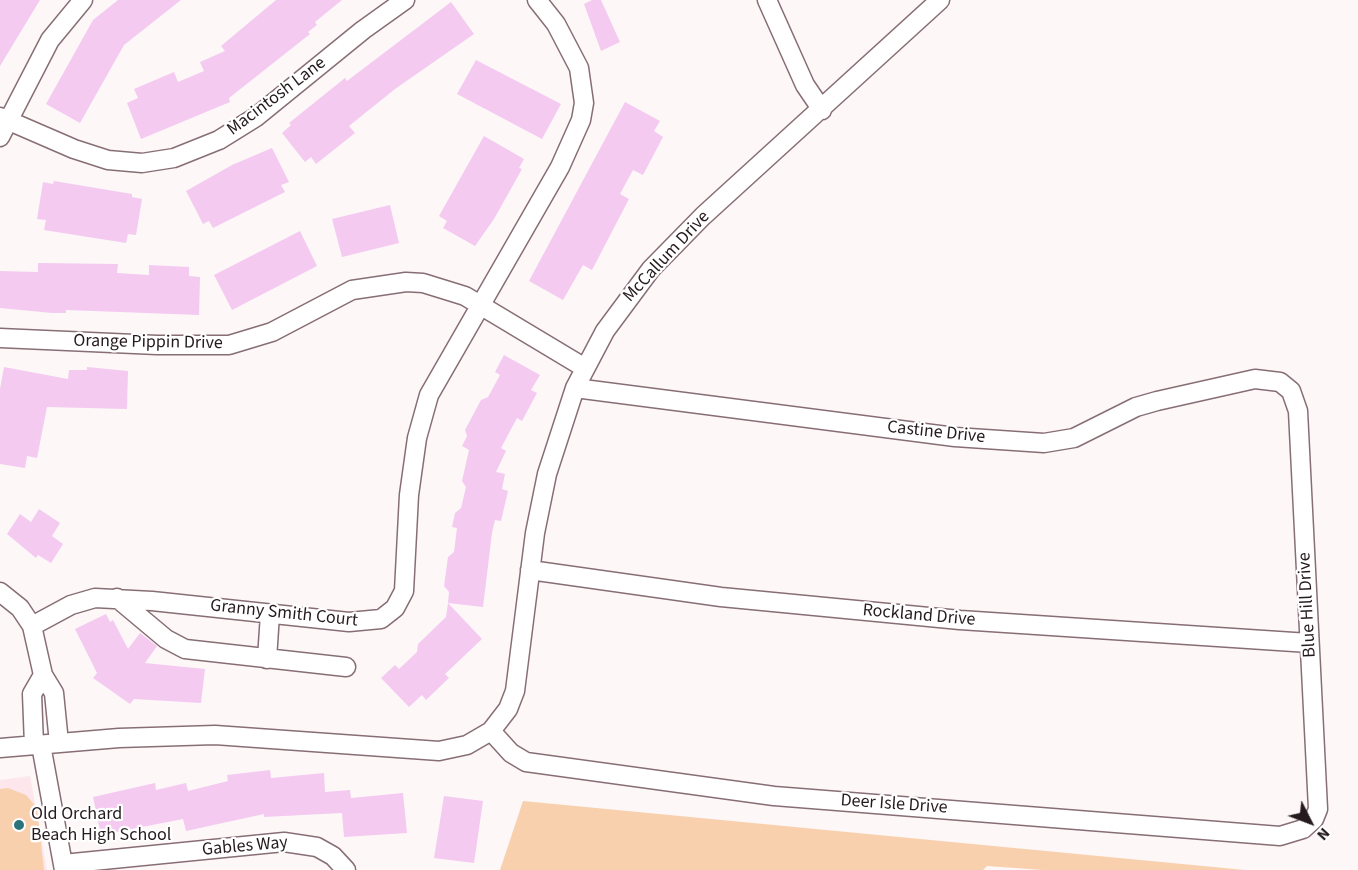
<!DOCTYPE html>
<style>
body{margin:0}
#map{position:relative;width:1358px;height:870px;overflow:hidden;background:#fdf7f8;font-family:"Source Sans 3",sans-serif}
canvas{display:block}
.north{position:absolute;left:1280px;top:792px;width:60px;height:60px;-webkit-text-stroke:4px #fff;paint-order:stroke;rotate:132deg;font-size:16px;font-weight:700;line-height:24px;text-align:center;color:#251b1e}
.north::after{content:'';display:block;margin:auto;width:21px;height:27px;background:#251b1e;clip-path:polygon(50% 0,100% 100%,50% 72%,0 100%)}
</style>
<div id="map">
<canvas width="1358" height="870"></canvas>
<div class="north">N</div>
</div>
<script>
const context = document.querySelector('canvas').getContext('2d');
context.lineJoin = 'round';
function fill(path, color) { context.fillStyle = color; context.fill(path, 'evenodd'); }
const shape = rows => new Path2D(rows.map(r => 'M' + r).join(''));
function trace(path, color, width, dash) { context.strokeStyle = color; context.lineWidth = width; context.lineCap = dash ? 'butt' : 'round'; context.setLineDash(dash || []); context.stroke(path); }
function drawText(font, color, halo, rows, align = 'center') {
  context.font = font + ' "Source Sans 3",sans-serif'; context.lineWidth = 4.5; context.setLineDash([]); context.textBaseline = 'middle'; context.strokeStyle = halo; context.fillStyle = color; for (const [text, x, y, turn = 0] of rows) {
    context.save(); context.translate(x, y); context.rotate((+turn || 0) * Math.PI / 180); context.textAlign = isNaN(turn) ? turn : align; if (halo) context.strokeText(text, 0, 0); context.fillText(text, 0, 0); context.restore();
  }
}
const built = shape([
 [30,776,47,870,0,870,0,780]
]);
const green = shape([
 [8,788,26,795,37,808,44,870,0,870,0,789],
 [523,801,983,845,1245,870,1043,870,987,866,983,870,500,870]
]);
const building = shape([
 [0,0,40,0,0,66],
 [118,0,181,0,124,45,80,123,46,104,93,20],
 [276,0,342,0,315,22,317,25,308,32,310,34,229,98,230,102,141,139,127,103,138,98,134,89,174,72,178,82,204,71,200,62,225,51,221,46],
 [592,0,601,0,620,42,601,51,584,4],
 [451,2,474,34,395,89,349,126,355,133,316,164,311,157,305,162,282,133,291,125,289,123,345,78,347,81],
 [476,60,561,104,542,139,457,94],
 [625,102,660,121,654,131,663,137,643,175,633,170,620,194,629,199,592,270,583,265,563,300,529,281],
 [484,136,524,159,519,168,522,169,494,219,475,246,443,228,447,221,439,216],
 [272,148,289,182,281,185,285,192,213,228,209,221,203,224,186,191,232,165],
 [54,181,132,194,132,197,142,199,136,235,128,234,126,243,44,230,46,220,37,219,43,182,53,184],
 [390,205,399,243,342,257,332,219],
 [300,231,317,266,232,310,214,275],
 [38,263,118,264,117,273,149,275,149,265,189,267,189,276,200,277,199,315,66,310,66,313,52,313,0,308,0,271,38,272],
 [504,355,540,375,531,390,537,393,522,421,517,418,501,448,506,451,496,472,505,474,502,489,508,491,501,521,495,520,492,533,483,607,448,603,449,592,444,586,448,557,454,552,457,528,452,527,455,513,461,508,466,487,462,481,469,450,462,446,467,436,465,430,481,400,488,397,493,388,500,375,495,372],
 [4,367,68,379,69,370,87,370,87,367,128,371,127,409,47,407,37,458,27,456,25,468,0,464,0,389],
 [39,509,60,523,52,536,63,544,51,563,38,555,36,558,7,534,20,514,31,522],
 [448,603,482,639,445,674,449,678,426,700,422,695,409,707,381,678,395,665,399,669,417,652,418,644,446,617],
 [106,614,110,622,113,620,128,649,140,633,157,646,145,663,205,669,201,703,134,699,130,704,93,678,97,673,75,629],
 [270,770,271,778,324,773,325,792,350,790,351,798,403,793,407,833,344,837,342,813,264,817,264,814,186,831,183,819,101,835,93,797,155,783,156,790,186,783,188,791,228,781,227,775],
 [444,796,483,801,474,863,434,858]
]);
const minor = shape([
 [767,0,805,85,822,110],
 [0,117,74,149,108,160,142,163,174,158,219,140,256,117,363,30,405,0],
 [0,137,50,40,83,0],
 [0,338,157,345,229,345,272,332,352,290,406,282,423,283,465,296,585,368],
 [530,570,721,597,960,620,1309,643],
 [0,592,20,608,32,626,43,675,54,693,59,743],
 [117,598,166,639,185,649,346,667],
 [32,626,71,605,95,598,152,601,349,622,381,619,395,608,404,591,409,495,417,438,429,395,560,167,581,120,584,103,579,68,556,24,537,0],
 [267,659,270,614],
 [491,731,511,753,526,762,774,796,1280,836,1303,829,1314,819,1318,809,1298,411,1291,391,1280,382,1255,379,1157,401,1136,407,1074,438,1044,443,955,437,575,388],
 [34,745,32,694,43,675],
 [41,745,64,870],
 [0,748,119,738,215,735,439,751,467,745,491,731,508,709,515,691,535,533,547,474,575,388,605,331,651,269,703,216,940,0],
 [63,864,284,842,317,847,333,856,346,870]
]);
const markers = [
 [19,825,6,"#2b747b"]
];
const streetNames = [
 ["Macintosh Lane",277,97,-37],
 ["McCallum Drive",667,257,-47],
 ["Orange Pippin Drive",148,343,1],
 ["Castine Drive",936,433,6],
 ["Blue Hill Drive",1308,605,-93],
 ["Granny Smith Court",284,614,6],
 ["Rockland Drive",919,616,5],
 ["Deer Isle Drive",894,805,4],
 ["Gables Way",245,847,-5]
];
const poiNames = [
 ["Old Orchard",31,815],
 ["Beach High School",31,836]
];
fill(built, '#fde6ec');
fill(green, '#f9d0ad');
fill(building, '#f4caf1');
trace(minor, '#876e75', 21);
trace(minor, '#fff', 18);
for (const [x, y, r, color] of markers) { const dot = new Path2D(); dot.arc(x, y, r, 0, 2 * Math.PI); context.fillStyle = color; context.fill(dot); trace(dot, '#fff', 2); }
drawText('18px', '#251b1e', '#fff', streetNames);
drawText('18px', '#251b1e', '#fff', poiNames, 'left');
</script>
